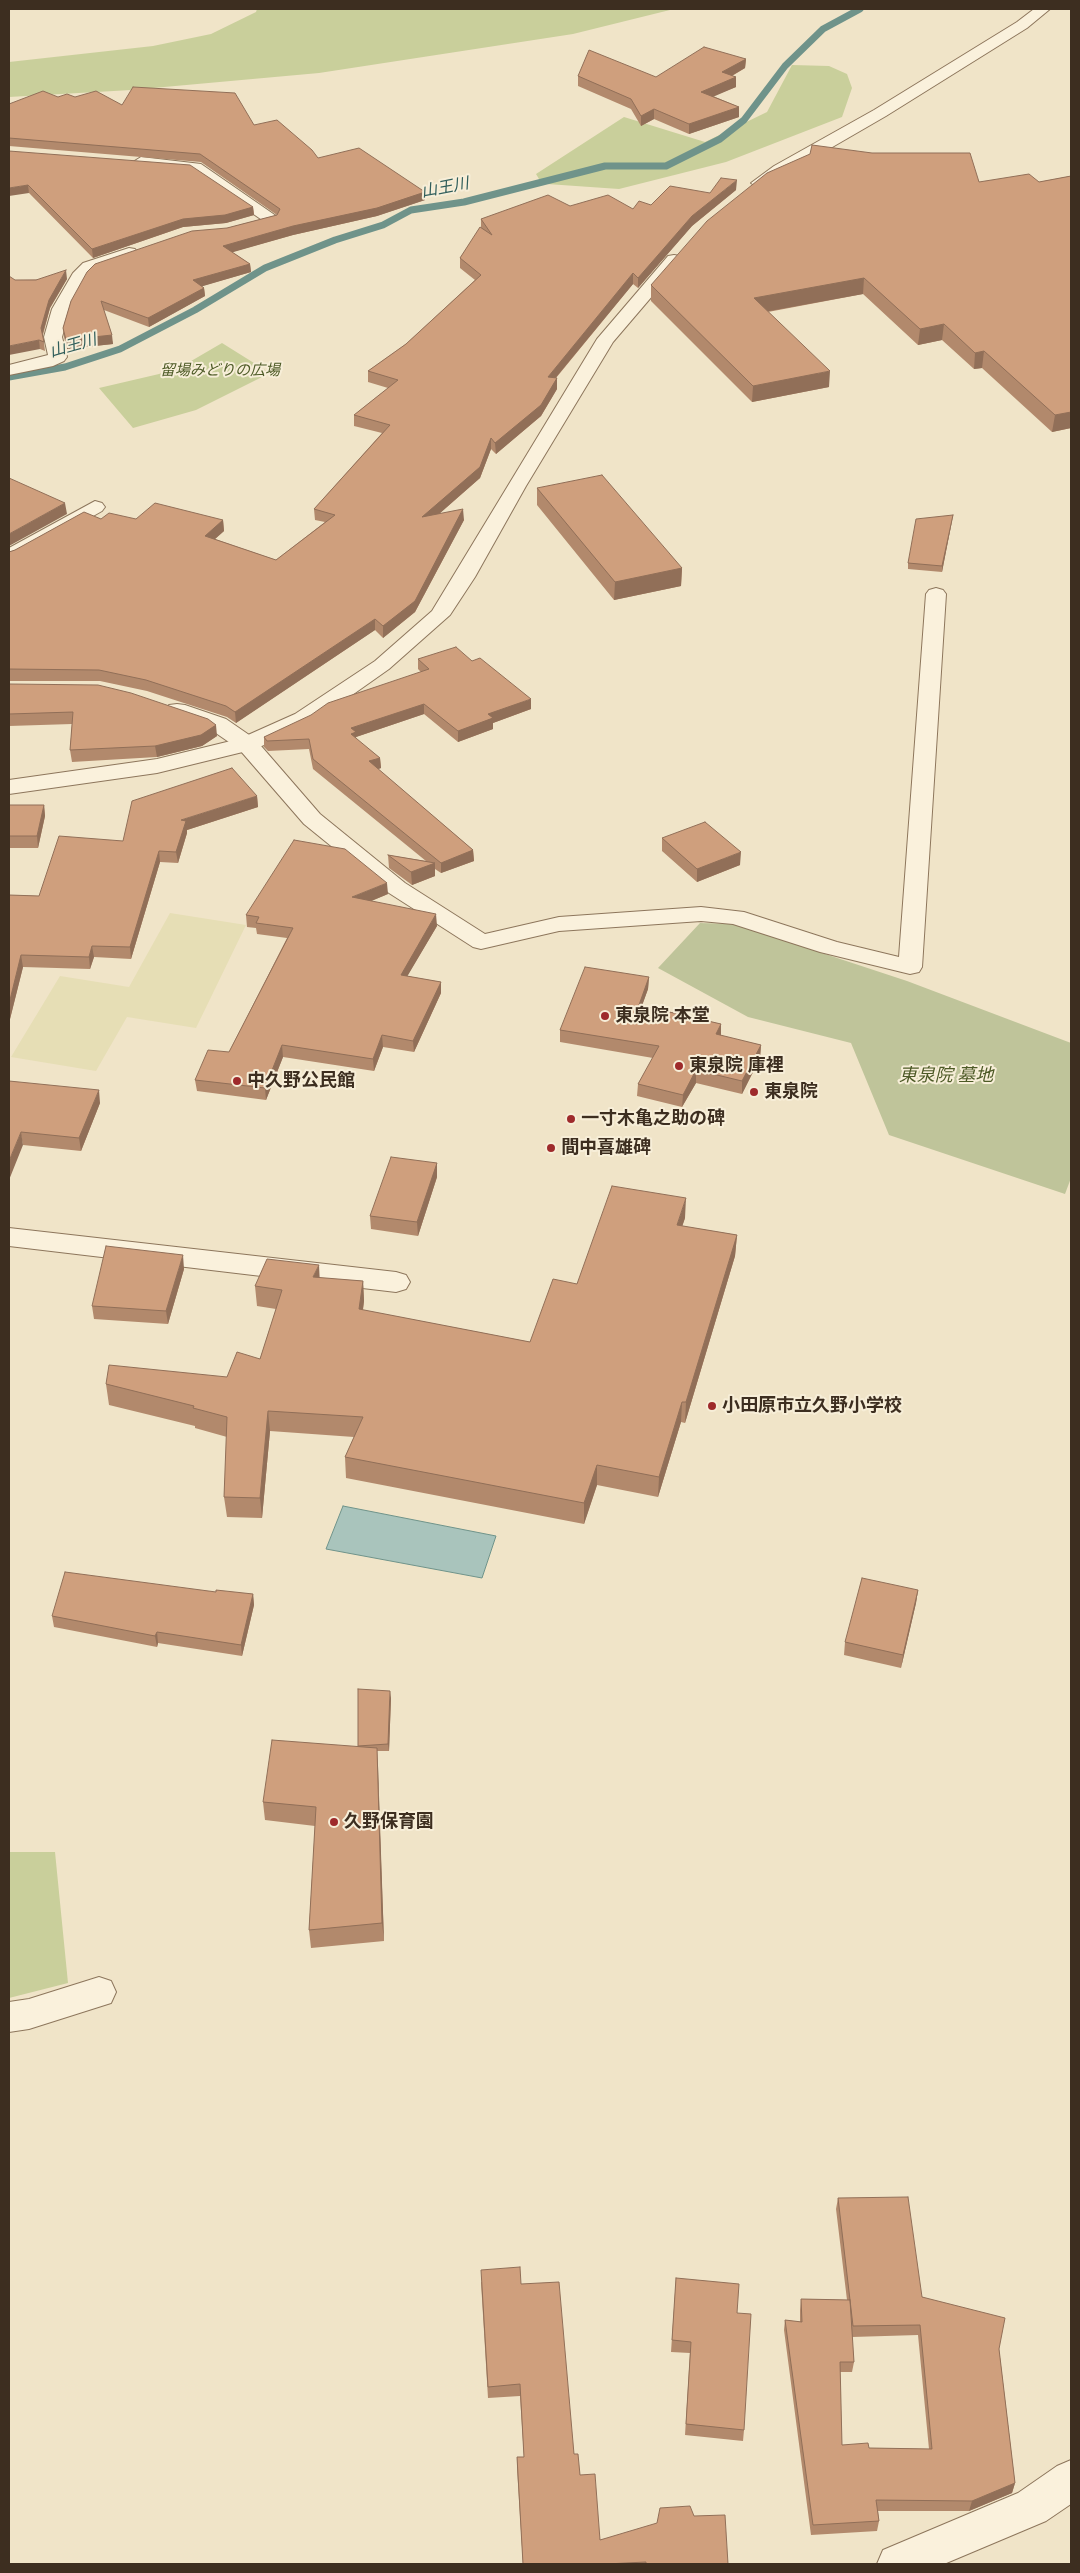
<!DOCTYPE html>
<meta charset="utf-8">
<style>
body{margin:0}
#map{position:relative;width:1080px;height:2573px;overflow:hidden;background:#f0e4c8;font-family:"Noto Serif",serif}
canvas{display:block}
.frame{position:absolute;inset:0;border:10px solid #3d2e20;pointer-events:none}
</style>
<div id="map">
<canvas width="1080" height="2573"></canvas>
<div class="frame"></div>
</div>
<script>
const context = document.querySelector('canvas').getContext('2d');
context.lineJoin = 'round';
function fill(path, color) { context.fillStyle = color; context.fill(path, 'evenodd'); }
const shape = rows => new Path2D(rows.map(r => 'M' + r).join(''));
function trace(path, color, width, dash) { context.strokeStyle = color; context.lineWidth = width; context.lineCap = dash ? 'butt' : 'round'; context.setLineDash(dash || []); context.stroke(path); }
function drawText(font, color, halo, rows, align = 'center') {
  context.font = font + ' "Noto Serif","Noto Sans JP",serif'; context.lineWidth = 4; context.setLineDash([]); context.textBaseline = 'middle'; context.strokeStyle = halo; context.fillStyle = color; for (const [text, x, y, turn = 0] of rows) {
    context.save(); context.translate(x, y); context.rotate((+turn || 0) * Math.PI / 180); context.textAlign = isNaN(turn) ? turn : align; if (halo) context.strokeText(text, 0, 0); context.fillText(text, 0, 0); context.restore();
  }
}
const farmland = shape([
 [170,913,246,925,196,1028,127,1017,96,1071,11,1057,60,976,129,987]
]);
const green = shape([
 [257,9,674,9,573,34,319,73,131,90,9,97,9,62,153,46,211,34,256,12],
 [792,65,829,66,847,74,852,88,842,117,726,162,619,189,547,184,539,179,536,174,624,117,705,142,767,112],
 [222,343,270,373,196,410,133,428,99,388,159,374,186,364],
 [9,1852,55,1852,68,1983,9,1998]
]);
const cemetery = shape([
 [700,923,734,924,907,981,1071,1043,1071,1178,1065,1194,889,1135,851,1043,748,1017,658,968]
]);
const water = shape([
 [343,1506,496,1536,482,1578,326,1549,343,1506]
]);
const stream = shape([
 [9,377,65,367,120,349,195,310,265,268,335,240,383,225,411,210,464,202,605,166,666,166,720,139,744,120,785,66,823,29,860,9]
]);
const minor = shape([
 [141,157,201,164,279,218,271,223,265,222,191,171,135,165,133,162,141,157],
 [129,248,135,249,138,253,135,257,95,271,86,280,70,309,62,337,67,357,64,361,53,366,9,375,9,365,48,355,44,337,52,309,73,273,83,263,129,248],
 [95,501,102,503,105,507,102,511,16,560,9,562,9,548,95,501],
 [936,588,943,590,946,594,922,967,919,972,910,974,820,952,733,924,701,921,559,931,481,949,473,947,389,893,304,824,239,749,210,729,169,715,166,710,169,705,177,704,185,705,226,719,255,739,320,814,405,883,485,934,559,917,701,907,744,912,837,942,899,957,926,594,929,590,936,588],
 [9,1228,396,1272,406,1275,410,1282,406,1289,396,1292,9,1246,9,1228],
 [99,1977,111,1981,116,1992,111,2003,29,2029,9,2032,9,2002,29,1999,99,1977],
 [1071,2460,1071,2504,1046,2521,944,2564,877,2564,883,2550,1018,2493,1057,2466,1071,2460]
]);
const tertiary = shape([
 [1034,9,1050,9,1027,28,886,116,765,186,759,188,751,183,774,166,874,110,1017,22,1034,9],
 [674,255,680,256,683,260,613,342,526,486,475,577,450,615,389,669,311,724,255,749,157,773,9,794,9,780,157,759,239,739,295,714,375,661,432,611,597,339,668,256,674,255]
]);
const wall = shape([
 [746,59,745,68,732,76,736,77,736,87,713,96,739,107,739,117,689,134,654,119,641,126,631,109,578,86,578,76,656,77],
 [58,97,75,97,122,105,254,125,318,158,425,200,377,216,293,235,232,252,250,264,251,272,202,286,204,288,205,296,149,327,104,310,113,344,67,349,64,337,63,328,71,301,227,228,277,215,201,162,9,146,9,104],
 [9,151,253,207,254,215,226,223,183,227,93,258,29,193],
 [1071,176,1071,428,1052,432,982,368,974,369,942,340,918,345,863,294,768,312,829,387,752,402,651,301,651,285,979,182,1039,182],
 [736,190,692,226,638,288,633,284,556,378,557,378,557,389,541,416,496,454,491,449,480,478,439,514,464,520,415,612,383,638,375,630,236,723,227,717,147,691,100,681,9,681,9,552,15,550,101,519,223,520,224,531,215,539,276,560,325,522,315,520,314,509,382,433,354,426,354,415,388,388,368,382,368,371,406,344,475,280,460,268,460,258,481,227,481,219,570,206,633,209,710,193],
 [67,279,50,308,43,335,45,351,40,349,15,280],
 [537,488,682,568,681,586,614,600,537,505],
 [953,515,942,572,908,569,908,563],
 [418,659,472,661,531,709,493,723,493,729,458,742,424,714,356,737,356,739,380,758,381,768,378,769,473,850,474,861,441,873,435,869,435,876,412,885,389,868,388,855,426,861,313,769,309,749,268,751,264,747,264,737,421,672,418,669],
 [9,684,217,736,202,746,157,757,72,762,70,750,72,724,9,726],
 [257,796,258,807,187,830,187,833,178,863,160,862,131,959,94,957,90,969,23,967,9,1023,9,895,39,896,123,841],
 [9,805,44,805,45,816,38,848,9,848],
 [662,838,740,865,697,882,662,851],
 [388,894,371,901,437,926,407,976,441,982,441,993,414,1052,383,1047,374,1071,283,1057,266,1100,197,1091,195,1080,229,1052,287,938,257,934,256,928,247,927,246,915],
 [649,977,648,989,642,1005,721,1024,721,1036,761,1045,760,1058,742,1094,696,1083,682,1107,637,1096,638,1084,653,1058,560,1042,560,1030],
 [9,1081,100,1103,81,1151,23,1145],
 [437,1163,437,1177,418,1236,371,1229,370,1216],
 [685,1218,682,1226,737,1235,735,1256,685,1423,681,1422,658,1497,597,1485,584,1524,346,1478,345,1457,354,1437,270,1431,262,1518,227,1517,224,1497,227,1437,195,1428,195,1426,109,1405,106,1384,227,1377,260,1359,276,1309,257,1306,255,1286,320,1278,363,1281,364,1301,363,1310,530,1342,577,1284],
 [184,1269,168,1324,94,1319,92,1306],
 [918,1590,916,1603,901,1668,844,1655,845,1642],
 [216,1592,253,1594,254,1605,242,1656,158,1643,157,1647,54,1627,52,1616],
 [391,1698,389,1751,377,1751,384,1941,311,1948,309,1930,315,1826,265,1820,263,1802,358,1746],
 [838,2198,922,2297,999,2349,1015,2483,1012,2493,969,2511,878,2511,879,2521,877,2531,811,2535,784,2330,785,2320,800,2322,800,2310,801,2299,847,2300,836,2209],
 [918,2335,929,2449,869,2448,842,2445,840,2372,852,2372,854,2362,852,2337],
 [676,2278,737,2313,744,2430,743,2441,685,2435,690,2353,671,2352],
 [481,2282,521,2284,574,2454,580,2475,600,2540,694,2516,728,2564,523,2564,517,2468,517,2457,524,2457,520,2396,488,2398]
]);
const shadedWall = shape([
 [746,59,745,68,721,82,722,72],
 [736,77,736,87,701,102,701,92],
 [739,107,739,117,689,134,689,124],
 [654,109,654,119,641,126,641,116],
 [737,180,736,190,692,226,638,288,638,278,692,216],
 [28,185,29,193,9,196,9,188],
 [425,192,425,200,377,216,293,235,223,255,223,246,293,226],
 [253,207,254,215,226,223,183,227,93,258,92,249,183,219],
 [250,264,251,272,193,289,193,280],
 [66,270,67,279,50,308,42,336,41,328,49,300],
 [633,273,633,284,548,387,548,377],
 [864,278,863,294,753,314,754,298],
 [204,288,205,296,149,327,148,318],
 [944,324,942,340,918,345,920,329],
 [112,335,113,344,67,349,66,340],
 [39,340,40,349,9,355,9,346],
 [984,351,982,368,974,369,975,353],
 [830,371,829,387,752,402,753,386],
 [557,378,557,389,541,416,496,454,495,443],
 [1071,412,1071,428,1052,432,1055,415],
 [491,438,491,449,480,478,423,528,422,517],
 [65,503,67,514,9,546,9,534],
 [463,509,464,520,415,612,383,638,383,626],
 [953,515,952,521,942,572,942,566],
 [223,520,224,531,206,547,205,536],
 [682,568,681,586,614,600,615,582],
 [375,619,375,630,236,723,235,712],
 [531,699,531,709,493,723,493,729,458,742,458,731,488,714],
 [424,704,424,714,356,737,357,743,351,745,351,728],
 [216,725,217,736,202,746,157,757,155,746],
 [380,758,381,768,370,772,369,761],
 [257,796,258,807,187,830,187,833,178,863,176,852,181,820],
 [44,805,45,816,38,848,37,836],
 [473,850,474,861,441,873,441,863],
 [159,851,160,862,131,959,130,947],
 [741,852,740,865,697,882,697,869],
 [435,863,435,876,412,885,411,872],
 [387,883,388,894,352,909,352,897],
 [436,914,437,926,401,987,401,975],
 [92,946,94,957,90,969,89,957],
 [21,955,23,967,9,1023,9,1004],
 [649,977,648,989,638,1017,639,1005],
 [441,982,441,993,414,1052,413,1041],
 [721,1024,721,1037,716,1034],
 [382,1035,383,1047,374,1071,373,1059],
 [282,1045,283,1057,266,1100,265,1088],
 [761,1045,760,1058,742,1094,742,1081],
 [696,1070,696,1083,682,1107,683,1095],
 [99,1090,100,1103,81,1151,79,1138],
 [21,1132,23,1145,9,1180,9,1161],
 [437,1163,437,1177,418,1236,417,1222],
 [686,1198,685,1218,676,1245,677,1225],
 [737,1235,735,1256,685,1423,686,1402],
 [183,1255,184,1269,168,1324,166,1311],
 [319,1265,320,1285,313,1277],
 [363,1281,364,1301,360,1330,359,1309],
 [682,1402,681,1422,658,1497,659,1477],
 [268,1411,270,1431,262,1518,260,1498],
 [597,1465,597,1485,584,1524,584,1503],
 [918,1590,916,1603,901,1668,903,1655],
 [253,1594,254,1605,242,1656,241,1645],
 [157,1632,158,1643,157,1647,155,1636],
 [390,1691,391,1698,389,1751,388,1744],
 [377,1748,378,1766,384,1941,382,1923],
 [1015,2483,1012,2493,969,2511,972,2501]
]);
const building = shape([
 [704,47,746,59,722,72,736,77,701,92,739,107,689,124,654,109,641,116,631,99,578,76,589,50,656,77,704,47],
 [133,87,235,93,254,125,277,120,312,150,318,158,359,148,425,192,377,208,293,226,223,246,250,264,193,280,204,288,148,318,101,301,112,335,66,340,63,328,71,301,87,272,95,264,192,231,227,228,277,215,280,209,200,154,9,138,9,104,43,91,58,97,67,94,75,97,96,91,122,105,133,87],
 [812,145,872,153,970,153,979,182,1029,174,1039,182,1071,176,1071,412,1055,415,984,351,975,353,944,324,920,329,864,278,754,298,830,371,753,386,651,285,707,221,767,173,810,154,812,145],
 [9,151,190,165,253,207,225,215,183,219,92,249,28,185,9,188,9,151],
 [721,178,737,180,692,216,638,278,633,273,548,377,557,378,541,405,495,443,491,438,480,467,422,517,463,509,415,601,383,626,375,619,235,712,226,706,146,680,99,670,9,669,9,552,15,550,84,512,101,519,109,513,136,519,155,503,223,520,205,536,276,560,335,515,314,509,390,425,354,415,398,380,368,371,406,344,481,275,460,258,480,227,492,235,481,219,548,195,570,206,608,195,633,209,639,201,651,205,670,186,710,193,721,178],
 [66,270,49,300,41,328,44,342,39,340,9,346,9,276,15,280,36,280,66,270],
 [602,475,682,568,615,582,537,488,602,475],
 [9,478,65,503,9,534,9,478],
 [953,515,942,566,908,563,916,519,953,515],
 [456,647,472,661,480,658,531,699,488,714,493,718,458,731,424,704,351,728,356,732,351,734,380,758,369,761,473,850,441,863,313,759,309,739,267,741,264,737,311,715,328,703,429,669,418,659,456,647],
 [9,684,98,685,131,693,208,719,216,725,201,735,155,746,70,750,73,712,9,714,9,684],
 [232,768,257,796,181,820,186,821,176,852,159,851,130,947,92,946,89,957,21,955,9,1004,9,895,39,896,59,836,123,841,132,801,232,768],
 [9,805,44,805,37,836,9,836,9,805],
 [705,822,741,852,697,869,662,838,705,822],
 [294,840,345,849,387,883,352,897,436,914,401,975,441,982,413,1041,382,1035,373,1059,282,1045,265,1088,195,1080,208,1050,229,1052,293,928,256,923,259,917,246,915,294,840],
 [388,855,435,863,411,872,388,855],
 [585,967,649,977,639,1005,721,1024,716,1034,761,1045,742,1081,696,1070,683,1095,638,1084,659,1046,560,1030,585,967],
 [9,1081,99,1090,79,1138,21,1132,9,1161,9,1081],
 [391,1157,437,1163,417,1222,370,1216,391,1157],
 [612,1186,686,1198,677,1225,737,1235,686,1402,682,1402,659,1477,597,1465,584,1503,345,1457,363,1417,268,1411,260,1498,224,1497,227,1417,193,1408,194,1406,106,1384,109,1365,227,1377,237,1352,260,1359,282,1290,255,1286,267,1259,319,1265,313,1277,363,1281,359,1309,530,1342,553,1279,577,1284,612,1186],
 [106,1246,183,1255,166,1311,92,1306,106,1246],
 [65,1572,216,1592,216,1590,253,1594,241,1645,157,1632,155,1636,52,1616,65,1572],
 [862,1578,918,1590,903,1655,845,1642,862,1578],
 [358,1689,390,1691,388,1744,358,1746,358,1689],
 [272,1740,377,1748,382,1923,309,1930,316,1807,263,1802,272,1740],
 [908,2197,922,2297,1005,2318,999,2349,1015,2483,972,2501,876,2500,879,2521,813,2525,785,2320,802,2322,801,2299,850,2300,838,2198,908,2197],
 [850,2300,853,2326,920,2325,932,2449,869,2448,868,2443,842,2445,840,2362,854,2362,850,2300],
 [520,2267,521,2284,559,2282,574,2454,578,2454,580,2475,595,2474,600,2540,657,2523,660,2508,690,2506,694,2516,725,2515,728,2564,646,2564,646,2562,606,2564,523,2564,517,2457,524,2457,520,2384,488,2387,481,2270,520,2267],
 [676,2278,739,2284,737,2313,751,2314,744,2430,686,2424,691,2342,672,2340,676,2278]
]);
const markers = [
 [605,1016,5,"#9e2a2b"],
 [679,1066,5,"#9e2a2b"],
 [237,1081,5,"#9e2a2b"],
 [754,1092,5,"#9e2a2b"],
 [571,1119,5,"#9e2a2b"],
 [551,1148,5,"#9e2a2b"],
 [712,1406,5,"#9e2a2b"],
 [334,1822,5,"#9e2a2b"]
];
const farParknames = [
 ["留場みどりの広場",220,371]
];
const farWaternames = [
 ["山王川",445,188,-11],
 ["山王川",73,346,-16]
];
const poiNames = [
 ["東泉院 本堂",615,1016],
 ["東泉院 庫裡",689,1066],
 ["中久野公民館",247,1081],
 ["東泉院",764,1092],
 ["一寸木亀之助の碑",581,1119],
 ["間中喜雄碑",561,1148],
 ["小田原市立久野小学校",722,1406],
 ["久野保育園",344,1822]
];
const parkNames = [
 ["東泉院 墓地",946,1076]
];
fill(farmland, '#e6deb5');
fill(green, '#c9cf9b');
fill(cemetery, '#bfc49a');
fill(water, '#a9c4bc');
trace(water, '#6f938a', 1);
trace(stream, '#6f938a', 7);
trace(minor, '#8d765c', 2);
trace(tertiary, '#8d765c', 2);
fill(minor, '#faf1dc');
fill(tertiary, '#faf1dc');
fill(wall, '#b2896c');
fill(shadedWall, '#916f58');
fill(building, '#cf9f7d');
trace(building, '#916f58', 1);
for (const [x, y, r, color] of markers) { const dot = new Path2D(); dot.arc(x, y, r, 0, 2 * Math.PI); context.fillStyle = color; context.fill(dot); trace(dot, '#f7eed8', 2); }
drawText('italic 15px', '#4d5a26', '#f7eed8', farParknames);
drawText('italic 16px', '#2f5d5a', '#f7eed8', farWaternames);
drawText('bold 18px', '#3d2e20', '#f7eed8', poiNames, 'left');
drawText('italic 18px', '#4d5a26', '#f7eed8', parkNames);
</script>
